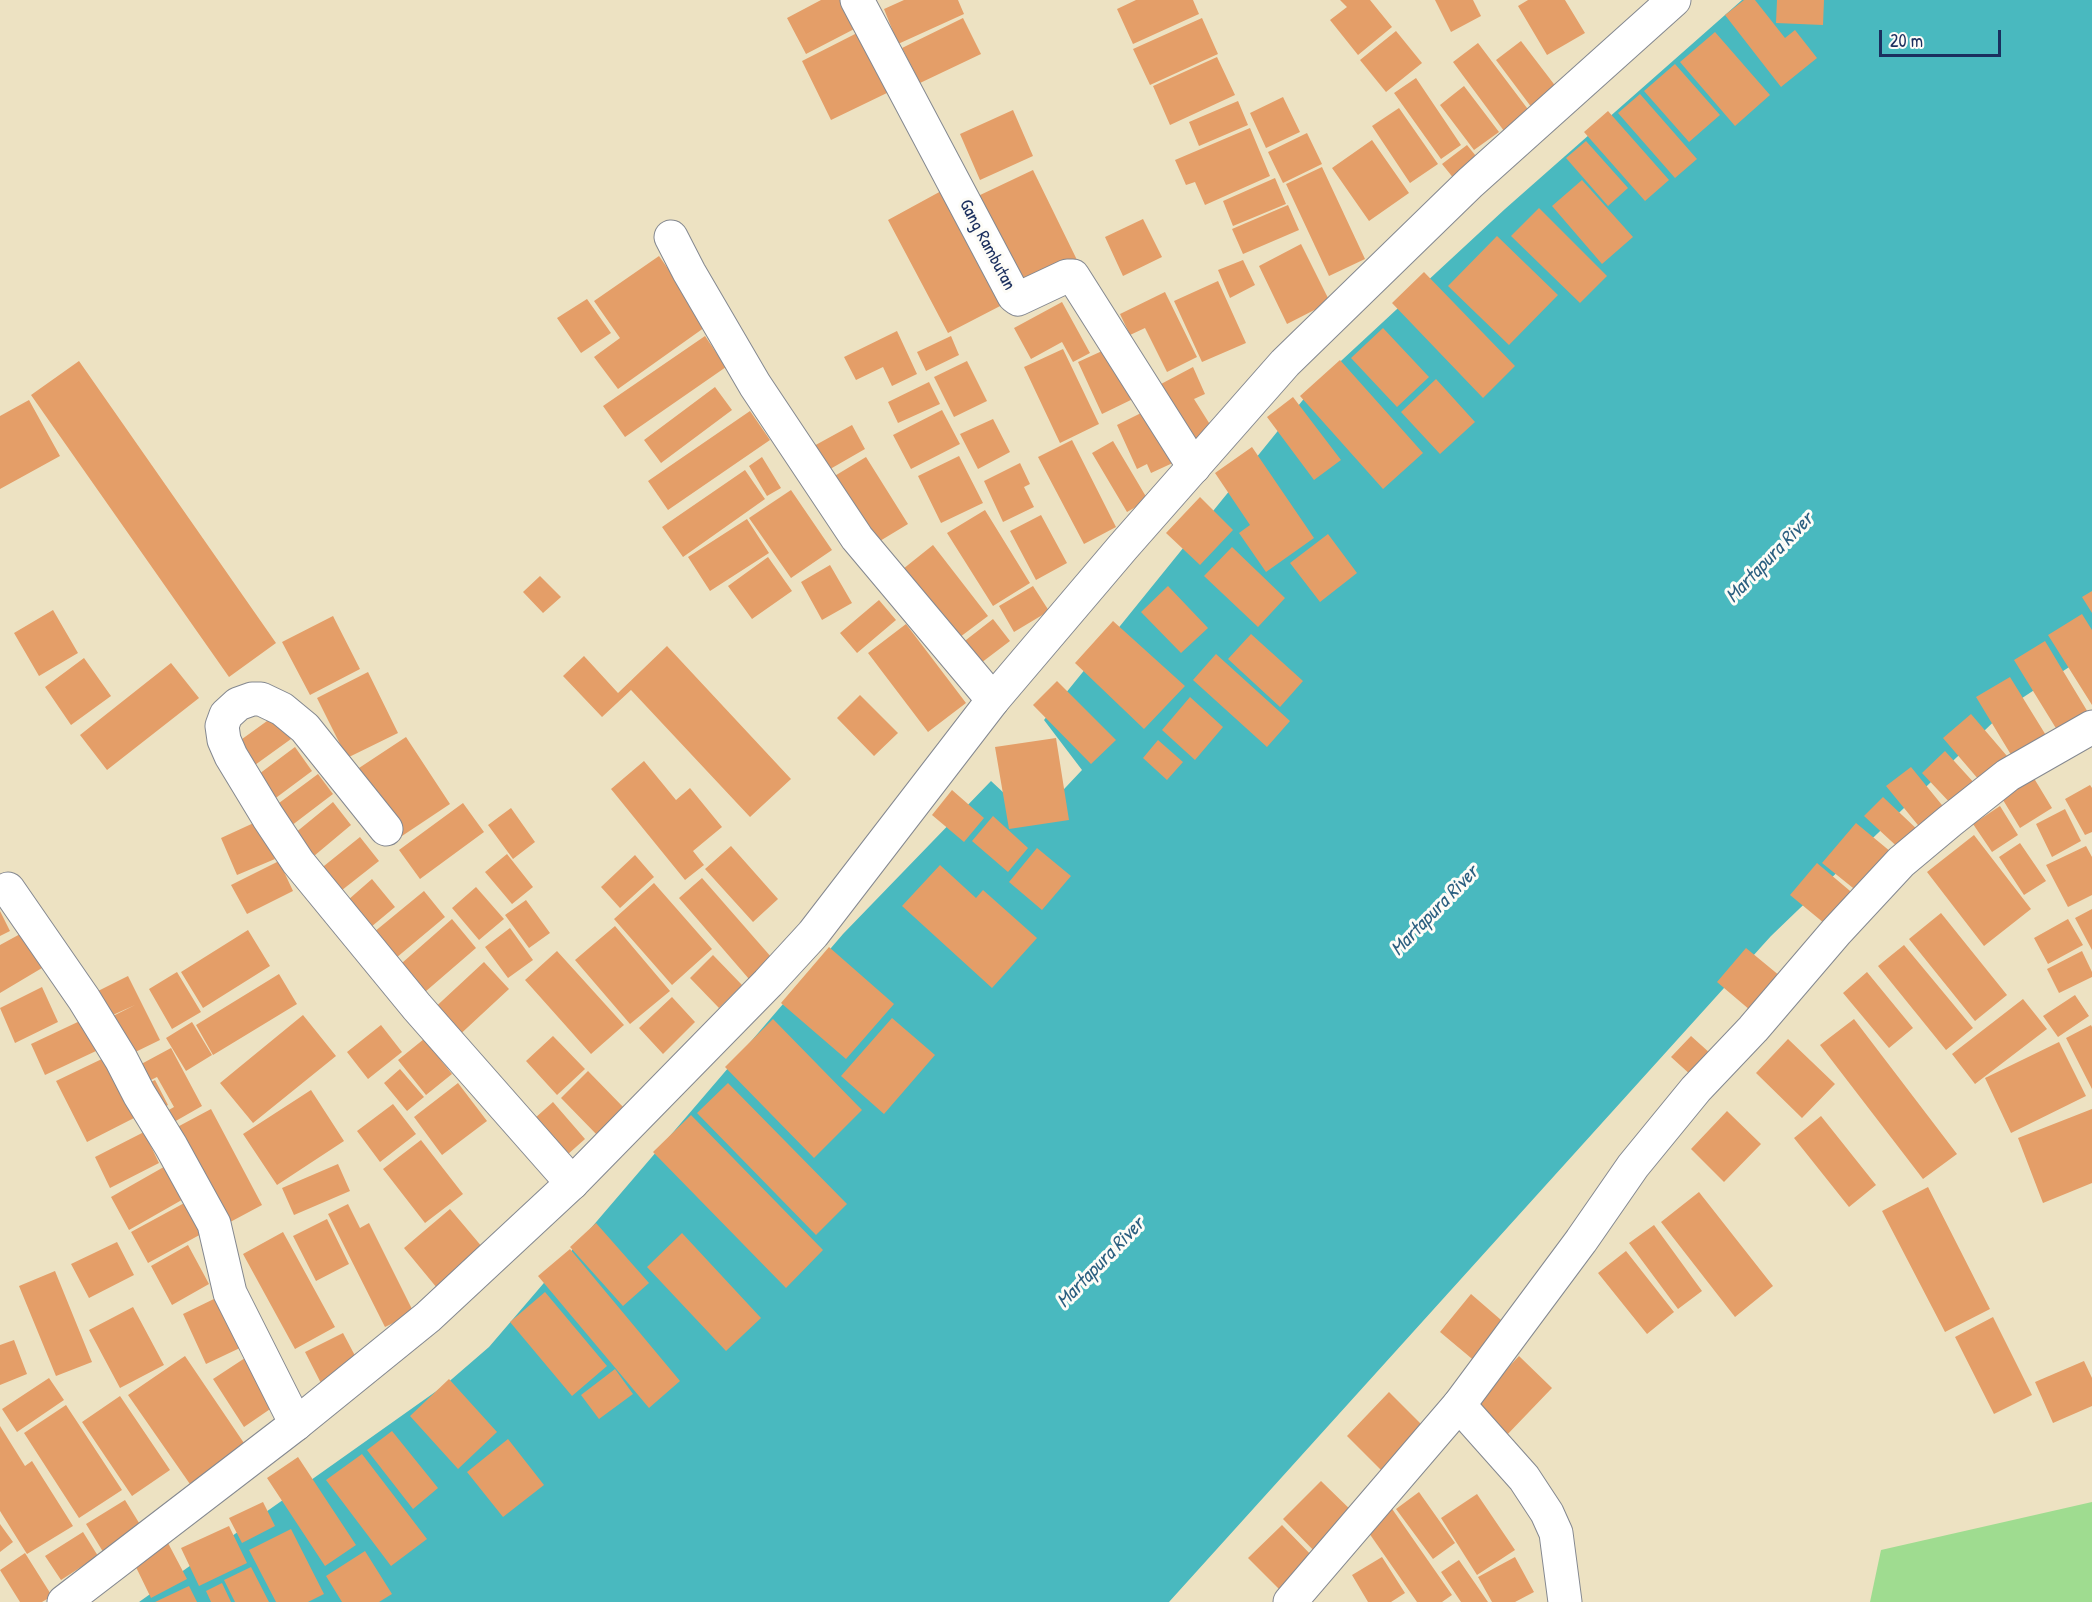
<!DOCTYPE html>
<style>
body{margin:0}
#map{position:relative;width:2092px;height:1602px;overflow:hidden;background:#ede2c2;font-family:"Patrick Hand",sans-serif}
canvas{display:block}
.scale{position:absolute;left:1879px;top:30px;width:122px;height:27px;box-sizing:border-box;border:3px solid #1b2f5e;border-top:0;padding-left:8px;font-size:18px;line-height:21px;white-space:nowrap;color:#1b2f5e;-webkit-text-stroke:4px #fdfcf7;paint-order:stroke}
</style>
<div id="map">
<canvas width="2092" height="1602"></canvas>
<div class="scale">20 m</div>
</div>
<script>
const context = document.querySelector('canvas').getContext('2d');
context.lineJoin = 'round';
function fill(path, color) { context.fillStyle = color; context.fill(path, 'evenodd'); }
const shape = rows => new Path2D(rows.map(r => 'M' + r).join(''));
function trace(path, color, width, dash) { context.strokeStyle = color; context.lineWidth = width; context.lineCap = dash ? 'butt' : 'round'; context.setLineDash(dash || []); context.stroke(path); }
function drawText(font, color, halo, rows, align = 'center') {
  context.font = font + ' "Patrick Hand",sans-serif'; context.lineWidth = 6; context.setLineDash([]); context.textBaseline = 'middle'; context.strokeStyle = halo; context.fillStyle = color; for (const [text, x, y, turn = 0] of rows) {
    context.save(); context.translate(x, y); context.rotate((+turn || 0) * Math.PI / 180); context.textAlign = isNaN(turn) ? turn : align; if (halo) context.strokeText(text, 0, 0); context.fillText(text, 0, 0); context.restore();
  }
}
const green = shape([
 [2092,1502,2092,1602,1870,1602,1881,1550]
]);
const water = shape([
 [1742,0,2092,0,2092,652,2010,706,1771,936,1169,1602,139,1602,445,1385,489,1347,843,934,991,781,1034,821,1082,770,1044,720,1315,385,1505,209]
]);
const building = shape([
 [821,0,846,0,860,26,806,54,787,18],
 [904,0,958,0,964,14,898,44,884,9],
 [1136,0,1193,0,1199,14,1133,44,1117,9],
 [1340,0,1370,0,1392,27,1358,55,1330,20,1347,7],
 [1435,0,1473,0,1481,16,1451,32],
 [1528,0,1565,0,1585,33,1547,55,1518,6],
 [1744,0,1755,0,1785,38,1795,30,1817,58,1781,87,1725,15],
 [1777,0,1824,0,1823,25,1776,23],
 [963,18,981,54,920,83,902,48],
 [1202,18,1218,54,1150,85,1133,49],
 [1396,31,1422,63,1386,92,1360,60],
 [859,32,889,92,831,120,802,61],
 [1715,32,1770,95,1735,126,1680,62],
 [1521,41,1560,92,1535,112,1496,60],
 [1478,43,1533,116,1507,135,1453,62],
 [1217,57,1235,95,1170,125,1153,86],
 [1675,64,1720,115,1689,142,1644,91],
 [1416,78,1461,145,1441,159,1394,93],
 [1464,86,1499,132,1474,150,1440,105],
 [1640,94,1697,159,1675,178,1618,113],
 [1283,97,1300,132,1266,148,1250,113],
 [1238,101,1248,125,1199,146,1189,122],
 [1399,108,1438,164,1410,183,1372,126],
 [1013,110,1033,156,980,180,960,134],
 [1608,111,1669,180,1645,201,1584,132],
 [1250,128,1270,176,1205,205,1195,182,1186,185,1175,160],
 [1307,133,1322,164,1283,183,1268,152],
 [1372,140,1409,193,1369,221,1332,168],
 [1586,141,1628,188,1608,206,1566,158],
 [1467,145,1484,166,1459,185,1442,164],
 [1322,167,1365,259,1329,276,1286,184],
 [1033,170,1078,262,1022,289,978,196],
 [1275,178,1286,204,1233,226,1223,201],
 [1582,180,1633,237,1602,264,1552,206],
 [943,190,1004,304,948,333,888,220],
 [1288,205,1299,230,1243,254,1232,229],
 [1539,208,1607,276,1580,303,1511,236],
 [1143,219,1162,257,1123,276,1105,237],
 [1497,236,1558,295,1509,345,1448,286],
 [1301,244,1330,302,1287,324,1259,266],
 [659,256,708,325,618,389,594,357,620,338,594,301],
 [1243,260,1255,285,1230,298,1218,270],
 [1424,272,1515,366,1483,398,1392,303],
 [1218,281,1246,343,1202,362,1174,301],
 [1165,292,1197,357,1167,372,1145,328,1130,335,1120,314],
 [587,299,611,333,581,353,557,318],
 [1062,302,1090,353,1073,362,1062,342,1031,359,1014,328],
 [1383,328,1429,377,1397,407,1351,358],
 [897,331,917,374,892,386,883,367,856,380,844,357],
 [705,336,726,367,625,437,603,406],
 [951,336,959,355,926,371,917,352],
 [1113,346,1137,397,1102,414,1078,362],
 [1063,349,1099,424,1060,443,1024,367],
 [1340,360,1423,453,1383,489,1300,396],
 [79,361,276,643,229,677,31,395],
 [967,361,987,401,954,417,934,377],
 [1193,367,1205,394,1194,399,1216,434,1197,444,1161,384],
 [1436,379,1475,422,1440,454,1401,412],
 [929,382,940,404,898,423,888,402],
 [715,387,732,410,661,463,644,440],
 [1293,397,1341,460,1314,480,1267,417],
 [29,400,60,456,0,489,0,416],
 [1151,408,1177,461,1151,473,1147,464,1137,469,1117,425],
 [942,410,960,444,911,469,893,435],
 [750,411,770,440,668,510,648,481],
 [993,419,1010,452,978,469,960,434],
 [852,425,865,449,825,472,812,447],
 [1072,440,1116,527,1084,544,1038,457],
 [1113,441,1148,500,1127,512,1092,453],
 [1252,447,1314,538,1266,572,1239,533,1250,525,1215,473],
 [959,456,983,503,941,523,918,476],
 [762,457,781,488,767,496,749,466],
 [866,457,908,524,870,547,828,480],
 [1020,463,1030,484,1024,487,1034,507,1003,522,984,481],
 [745,470,765,499,683,557,662,527],
 [791,490,832,550,791,578,749,518],
 [1200,497,1233,530,1200,565,1166,533],
 [985,510,1030,583,993,606,947,533],
 [1041,515,1067,563,1036,580,1010,531],
 [747,519,769,553,710,591,688,557],
 [1328,534,1357,573,1320,602,1290,563],
 [933,545,988,616,952,643,898,573],
 [1232,547,1285,598,1258,627,1204,576],
 [768,557,792,591,752,619,728,586],
 [830,565,852,603,822,620,801,582],
 [540,576,561,597,543,613,523,592],
 [1033,586,1049,611,1014,632,999,606],
 [1168,586,1208,628,1181,653,1141,612],
 [2092,591,2092,613,2082,597],
 [879,600,896,620,857,653,840,633],
 [53,610,78,653,39,676,14,633],
 [2082,614,2092,630,2092,705,2048,635],
 [333,616,360,669,310,695,282,642],
 [993,619,1010,641,973,669,957,647],
 [1113,621,1185,686,1144,729,1075,663],
 [906,624,966,703,928,732,868,653],
 [1251,634,1303,681,1280,707,1228,659],
 [2045,641,2092,719,2062,738,2014,660],
 [667,646,791,779,750,817,631,690,602,717,563,676,584,656,618,693],
 [1216,654,1290,721,1267,747,1193,680],
 [84,658,111,696,71,725,45,687],
 [171,663,199,698,107,770,80,735],
 [368,672,398,733,347,758,317,698],
 [2010,677,2047,737,2013,758,1976,697],
 [1057,681,1116,740,1091,764,1033,705],
 [860,695,898,733,874,756,837,718],
 [1190,697,1223,727,1195,760,1162,730],
 [1971,714,2007,756,1979,780,1943,738],
 [274,716,291,739,248,770,231,747],
 [406,737,450,804,402,836,359,768],
 [1056,738,1069,820,1009,829,995,747],
 [1158,740,1183,762,1167,780,1143,758],
 [295,747,312,771,269,803,251,780],
 [1945,751,1976,785,1953,806,1922,773],
 [644,761,676,800,690,788,722,827,693,851,704,865,685,880,611,789],
 [1911,767,1946,810,1922,830,1886,786],
 [318,774,333,794,287,829,271,809],
 [2032,775,2052,808,2020,828,2000,795],
 [2090,785,2092,788,2092,832,2085,835,2065,799],
 [952,790,984,818,964,842,932,815],
 [1883,797,1921,833,1903,852,1864,816],
 [333,802,351,825,308,861,289,838],
 [463,803,484,832,420,879,399,850],
 [2000,806,2018,835,1992,852,1973,824],
 [511,808,535,842,513,859,488,825],
 [2065,809,2081,841,2052,857,2036,824],
 [993,816,1028,848,1008,872,972,841],
 [258,821,275,859,237,875,221,838],
 [1856,823,1891,852,1858,892,1822,863],
 [1974,835,2031,909,1984,946,1927,872],
 [360,837,379,861,337,894,319,870],
 [2020,843,2046,881,2024,895,1999,857],
 [731,846,778,899,753,922,705,869],
 [2086,846,2092,857,2092,895,2068,907,2046,865],
 [1037,848,1071,876,1042,910,1009,882],
 [507,854,533,887,512,904,485,872],
 [635,855,654,877,620,908,601,887],
 [279,861,293,891,247,914,231,885],
 [1817,863,1856,896,1830,928,1790,895],
 [940,865,976,898,983,890,1037,938,992,988,902,906],
 [702,878,772,958,749,979,679,898],
 [372,879,395,907,371,927,348,900],
 [654,883,712,949,672,985,614,919],
 [476,887,504,919,479,940,452,908],
 [424,891,445,917,390,963,368,937],
 [526,900,550,933,529,948,505,915],
 [2092,909,2092,950,2075,918],
 [0,911,10,931,0,936],
 [1941,913,2007,995,1975,1021,1909,939],
 [452,919,476,948,418,998,394,970],
 [2068,919,2083,945,2048,964,2034,938],
 [615,926,670,991,630,1024,575,960],
 [510,928,533,960,508,978,485,947],
 [248,930,270,966,203,1008,181,972],
 [22,933,42,968,0,993,0,945],
 [1904,945,1973,1028,1946,1050,1878,966],
 [829,947,894,1004,846,1059,781,1003],
 [1746,948,1786,981,1757,1016,1717,982],
 [557,951,624,1025,591,1054,525,980],
 [2082,951,2092,972,2092,977,2059,993,2047,969],
 [713,955,742,985,719,1008,690,978],
 [484,962,509,989,454,1040,429,1013],
 [177,972,201,1012,172,1029,149,989],
 [1867,972,1913,1028,1889,1048,1843,993],
 [279,974,297,1004,213,1055,196,1025],
 [128,976,160,1040,123,1058,105,1020,135,1005,104,1019,92,994],
 [42,987,58,1022,15,1043,0,1008],
 [2075,995,2089,1016,2058,1037,2043,1016],
 [672,997,695,1022,663,1054,639,1028],
 [2023,999,2047,1029,1975,1084,1952,1054],
 [303,1015,336,1056,253,1123,220,1083],
 [892,1018,935,1055,884,1114,841,1076],
 [773,1019,862,1110,814,1158,725,1067],
 [1854,1019,1957,1154,1923,1179,1820,1045],
 [82,1020,96,1051,45,1075,31,1044],
 [192,1022,212,1055,186,1071,166,1038],
 [381,1025,402,1052,368,1079,347,1052],
 [2091,1025,2092,1027,2092,1089,2066,1038],
 [553,1036,585,1069,557,1095,526,1061],
 [1691,1036,1711,1054,1692,1076,1671,1057],
 [424,1039,452,1074,426,1095,398,1060],
 [1788,1039,1835,1084,1802,1118,1756,1073],
 [2059,1042,2086,1096,2011,1133,1985,1078],
 [171,1048,202,1106,167,1126,160,1115,174,1107,157,1077,141,1085,132,1069],
 [106,1057,136,1117,87,1142,56,1081],
 [400,1069,424,1097,407,1111,384,1083],
 [588,1071,626,1110,599,1137,561,1098],
 [155,1080,168,1105,156,1112,142,1086],
 [458,1083,487,1121,442,1155,414,1117],
 [728,1083,847,1204,816,1235,697,1113],
 [311,1090,344,1141,277,1185,243,1134],
 [553,1102,585,1139,558,1163,526,1126],
 [393,1104,416,1134,380,1162,357,1131],
 [211,1109,262,1205,219,1228,168,1132],
 [2092,1109,2092,1183,2043,1203,2018,1138],
 [1727,1111,1761,1144,1724,1182,1691,1149],
 [691,1115,823,1250,786,1288,653,1152],
 [1821,1116,1876,1185,1849,1207,1794,1138],
 [144,1132,159,1163,110,1188,95,1157],
 [421,1140,463,1194,425,1223,383,1169],
 [169,1164,187,1197,129,1230,111,1197],
 [338,1164,350,1191,294,1215,282,1188],
 [1928,1187,1990,1309,1945,1332,1882,1211],
 [1699,1192,1773,1286,1735,1317,1661,1222],
 [188,1201,205,1232,148,1263,131,1232],
 [348,1204,360,1228,369,1223,414,1313,385,1327,328,1214],
 [450,1209,483,1248,437,1288,404,1248],
 [327,1219,349,1264,316,1281,293,1236],
 [596,1223,649,1283,623,1306,570,1247],
 [1654,1225,1702,1291,1678,1309,1629,1243],
 [283,1232,335,1327,295,1349,243,1254],
 [682,1233,761,1318,726,1351,647,1267],
 [117,1242,134,1275,89,1298,71,1264],
 [188,1245,209,1284,172,1305,151,1266],
 [570,1249,680,1381,649,1408,538,1276],
 [1626,1251,1674,1312,1647,1334,1598,1273],
 [55,1271,92,1362,56,1376,19,1286],
 [545,1292,607,1366,572,1396,510,1322],
 [1471,1294,1508,1326,1477,1363,1440,1332],
 [218,1297,242,1347,206,1364,183,1314],
 [133,1307,164,1365,120,1388,89,1330],
 [1993,1317,2032,1395,1994,1414,1955,1337],
 [343,1333,361,1367,323,1387,305,1352],
 [14,1340,27,1374,0,1385,0,1345],
 [185,1356,248,1449,192,1487,128,1395],
 [1519,1356,1552,1388,1504,1438,1471,1407],
 [245,1358,276,1405,244,1427,213,1379],
 [2084,1361,2092,1378,2092,1406,2053,1423,2035,1382],
 [615,1369,633,1394,599,1419,581,1395],
 [49,1378,64,1400,17,1432,2,1409],
 [449,1379,497,1432,458,1469,410,1416],
 [1389,1392,1427,1430,1384,1473,1347,1436],
 [120,1396,170,1470,132,1496,82,1422],
 [66,1405,122,1490,79,1518,24,1433],
 [0,1426,25,1466,32,1461,73,1526,27,1554,0,1511],
 [392,1431,438,1488,413,1509,367,1450],
 [508,1439,544,1485,503,1517,467,1472],
 [362,1454,427,1539,391,1566,326,1480],
 [298,1457,356,1545,325,1566,267,1478],
 [1321,1481,1357,1516,1319,1556,1283,1519],
 [1419,1492,1455,1543,1433,1559,1396,1509],
 [1477,1494,1515,1550,1477,1575,1441,1518],
 [125,1500,144,1531,105,1555,86,1524],
 [263,1502,275,1526,242,1543,229,1518],
 [1388,1503,1452,1595,1442,1602,1417,1602,1362,1523],
 [0,1524,13,1542,0,1552],
 [1282,1525,1317,1561,1284,1594,1248,1558],
 [229,1526,247,1563,199,1586,181,1548],
 [291,1529,324,1594,308,1602,276,1602,249,1550],
 [83,1532,98,1556,61,1580,45,1556],
 [168,1543,187,1579,151,1598,133,1561],
 [365,1551,392,1594,379,1602,342,1602,326,1576],
 [25,1553,52,1596,42,1602,20,1602,0,1570],
 [1382,1557,1405,1593,1391,1602,1368,1602,1352,1575],
 [1515,1557,1534,1592,1515,1602,1492,1602,1478,1577],
 [1459,1560,1488,1602,1461,1602,1441,1572],
 [251,1567,269,1602,235,1602,224,1580],
 [222,1583,231,1602,211,1602,206,1591],
 [189,1586,197,1602,155,1602]
]);
const minor = shape([
 [857,0,1014,296,1018,299,1067,276,1073,276,1194,467],
 [671,237,689,272,755,385,857,538,993,700],
 [386,829,305,728,282,709,261,699,252,699,238,704,226,715,222,726,224,740,231,756,268,817,298,862,417,1007,572,1183],
 [8,889,84,999,121,1059,139,1094,171,1146,214,1224,230,1293,296,1424],
 [1459,1405,1524,1478,1547,1513,1556,1533,1565,1602]
]);
const tertiary = shape([
 [64,1602,296,1424,428,1317,572,1183,768,983,813,934,993,700,1123,547,1285,363,1470,183,1674,0],
 [1290,1602,1459,1405,1581,1241,1633,1166,1696,1089,1753,1029,1836,932,1901,862,1950,821,2008,775,2092,727]
]);
const streetNames = [
 ["Gang Rambutan",987,245,62]
];
const waterNames = [
 ["Martapura River",1770,558,-46],
 ["Martapura River",1435,911,-46],
 ["Martapura River",1101,1263,-46]
];
fill(green, '#9fdc90');
fill(water, '#49b9bf');
fill(building, '#e49e68');
trace(minor, '#848890', 35);
trace(tertiary, '#848890', 35);
trace(minor, '#fff', 33);
trace(tertiary, '#fff', 33);
drawText('18px', '#1b2f5e', '#fdfcf7', streetNames);
drawText('italic 20px', '#2b5f80', '#fdfcf7', waterNames);
</script>
